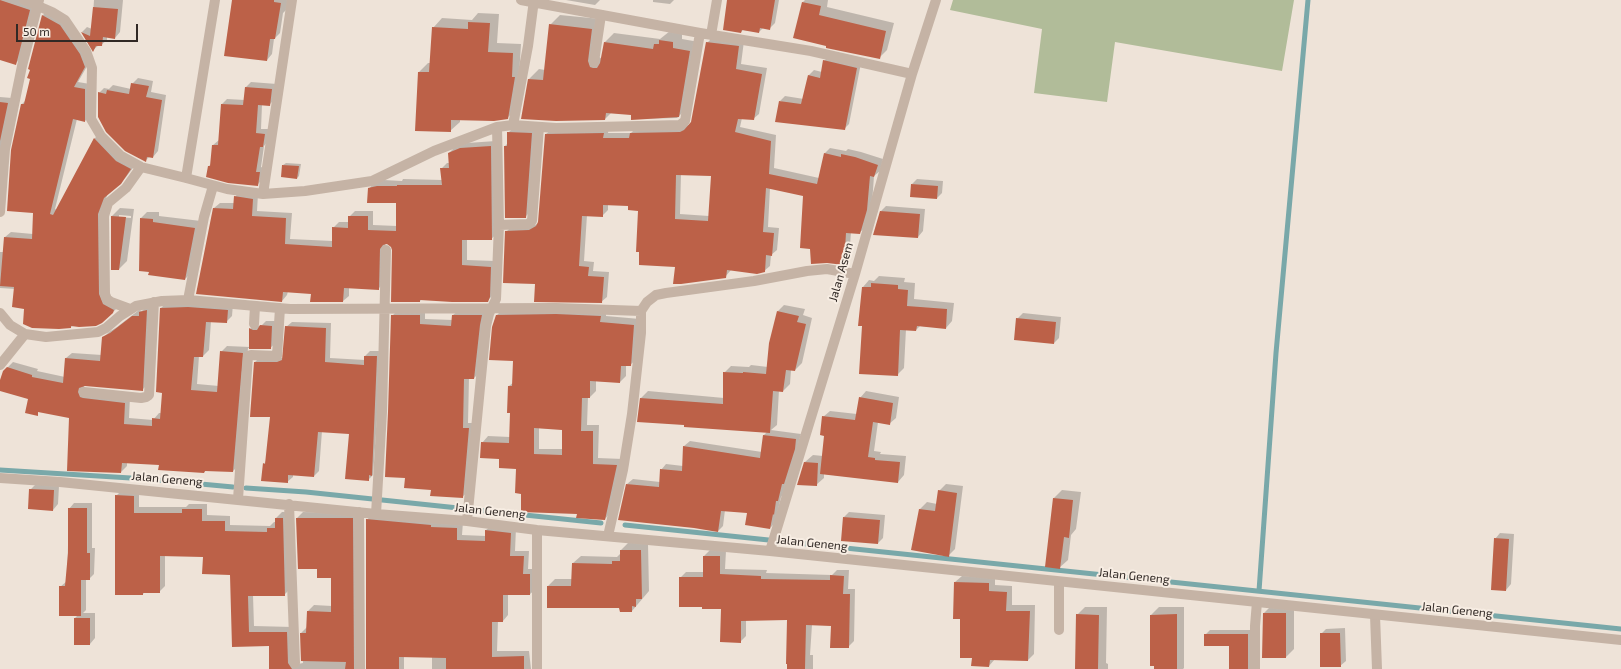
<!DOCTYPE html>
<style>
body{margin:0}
#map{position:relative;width:1621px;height:669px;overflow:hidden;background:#eee3d8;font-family:"Exo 2",sans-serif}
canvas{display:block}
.scale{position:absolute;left:16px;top:24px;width:122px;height:18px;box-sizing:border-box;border:2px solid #312925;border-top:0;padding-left:5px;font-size:12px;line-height:14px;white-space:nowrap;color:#312925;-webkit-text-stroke:3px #f7ede3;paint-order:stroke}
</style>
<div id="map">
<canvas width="1621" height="669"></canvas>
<div class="scale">50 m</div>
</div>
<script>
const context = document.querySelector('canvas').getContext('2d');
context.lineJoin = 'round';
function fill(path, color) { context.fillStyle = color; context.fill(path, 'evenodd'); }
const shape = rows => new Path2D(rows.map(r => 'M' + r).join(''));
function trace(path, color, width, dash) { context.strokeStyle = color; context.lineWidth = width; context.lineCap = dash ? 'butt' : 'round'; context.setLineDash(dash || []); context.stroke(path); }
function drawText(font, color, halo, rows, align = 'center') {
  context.font = font + ' "Exo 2",sans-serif'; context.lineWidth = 4; context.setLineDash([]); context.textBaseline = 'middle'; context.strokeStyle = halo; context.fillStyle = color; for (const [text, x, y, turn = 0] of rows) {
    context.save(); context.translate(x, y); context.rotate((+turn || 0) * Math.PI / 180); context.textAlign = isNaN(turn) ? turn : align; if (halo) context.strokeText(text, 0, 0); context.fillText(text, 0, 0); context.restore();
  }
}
const green = shape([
 [953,0,1294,0,1282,71,1115,42,1107,102,1034,93,1042,29,950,10]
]);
const shadow = shape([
 [0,0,28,0,36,3,22,57,15,64,0,59],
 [94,0,123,0,120,32,115,38,107,37,107,40,101,45,99,45,93,50,82,32,87,27,92,29],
 [233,0,290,0,288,8,283,13,280,33,274,39,272,54,267,60],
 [566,0,600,0,595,5],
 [653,0,674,0,670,4,653,2],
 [728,0,779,0,775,23,769,29,763,28,759,32,743,30,741,32],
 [805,0,828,0,827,7,894,23,887,50,879,58,827,47,803,2],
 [48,10,66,20,90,61,78,82,90,84,90,116,85,121,77,119,55,209,57,210,95,138,100,133,136,164,126,177,108,193,102,210,103,289,118,307,112,313,70,327,25,308,15,289,0,288,0,252,4,252,5,237,11,232,33,234,34,212,22,104,25,101,35,79,29,68,43,15],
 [478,13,499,14,497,43,521,44,517,109,507,118,460,119,460,122,450,131,419,72,428,63,431,63,433,28,442,18,472,20],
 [560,15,601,19,599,57,602,59,605,42,614,33,660,39,670,31,682,33,682,39,699,42,688,107,677,118,632,119,632,114,612,112,605,119,522,118,529,79,539,69,545,70,550,25],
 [713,37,744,41,741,64,767,68,759,114,753,119,742,118,740,127,776,135,774,168,819,178,825,153,830,148,846,151,848,149,861,152,883,159,880,171,874,176,872,204,865,228,859,233,851,232,849,258,843,264,804,195,770,188,768,227,779,228,777,250,771,255,770,266,764,271,731,270,725,277,676,266,639,210,629,205,608,204,608,210,602,216,587,215,584,261,594,262,593,271,609,272,607,297,601,302,536,283,506,232,512,226,535,225,539,223,546,134,552,129,609,128,608,133,631,133,636,128,690,125,692,123,707,43],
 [681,174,712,175,709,216,680,214],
 [829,56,861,63,849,124,844,129,780,101,785,96,804,99,809,75,814,70,822,72,824,61],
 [138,78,153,81,151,92,166,95,158,151,153,157,150,156,146,160,99,93,104,88,109,89,113,85,131,89,132,84],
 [251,82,277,84,274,100,269,105,262,105,261,129,270,129,268,141,264,146,261,167,264,168,262,180,257,185,209,166,211,164,213,145,219,140,222,104,227,99,245,100,246,87],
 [0,97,12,98,0,166],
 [515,126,538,127,532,210,525,217,505,146,508,143,508,133],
 [496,141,497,234,491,239,467,239,467,260,496,261,493,295,487,301,422,299,420,301,392,246,385,243,384,283,378,289,349,287,349,296,343,301,311,301,312,293,288,291,287,295,282,301,214,208,220,203,234,203,235,197,240,191,258,194,257,211,292,213,290,239,333,241,333,228,339,222,349,222,349,217,355,211,373,211,373,225,397,226,398,202,369,189,374,183,384,180,402,181,403,179,442,180,441,169,447,163,450,163,449,153,455,147,467,143],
 [286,163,301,164,299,176,297,178,283,165],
 [917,179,943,181,942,193,937,198,912,184],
 [886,206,925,209,923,231,918,237,881,211],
 [120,208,134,209,127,261,119,269,112,216],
 [119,215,131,216,131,218,119,217],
 [147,212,159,212,159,216,201,221,191,273,185,279,150,271,141,218],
 [879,276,905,278,904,282,915,283,914,299,954,303,952,321,946,328,920,326,916,330,906,329,904,368,897,375,863,325,863,287,869,280,874,281],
 [167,302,233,304,232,316,226,322,211,321,209,350,203,356,199,356,197,384,219,386,221,352,227,346,250,347,250,329,256,324,259,326,262,325,266,321,277,321,276,343,270,348,248,348,239,465,233,471,207,470,204,472,160,464,127,462,127,466,121,472,70,417,64,409,0,390,0,383,4,371,13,362,38,369,37,371,65,377,66,358,72,353,102,355,103,338,109,332,117,327,139,310,142,311,146,306,152,305,148,384,142,390,83,385,86,391,130,397,129,418,153,420,159,413,162,413,164,392,161,308],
 [784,305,805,309,803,315,812,318,802,363,795,370,791,370,790,384,783,391,779,390,777,425,771,430,801,434,789,477,787,480,783,495,781,497,775,523,770,528,748,512,725,510,723,526,718,531,627,484,633,479,660,482,661,470,666,464,683,466,684,446,690,441,762,452,764,435,768,431,638,421,641,398,648,391,724,398,724,373,731,366,749,367,751,365,768,367,778,311],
 [487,309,480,372,474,378,469,378,468,423,475,423,468,492,462,497,432,489,406,477,392,316,398,310,425,310,425,319,453,320,453,315,459,310],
 [503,309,606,310,606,316,640,319,637,359,630,365,626,365,626,376,620,382,596,381,596,391,590,397,588,397,587,425,599,425,598,458,623,459,611,512,605,519,578,513,522,493,517,468,500,458,482,443,488,436,510,437,511,412,508,412,509,386,514,382,514,360,497,315],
 [539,428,563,429,563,449,539,449],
 [1023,313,1061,317,1059,338,1054,343,1017,319],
 [292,322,331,323,330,358,365,360,365,356,370,351,382,351,373,475,368,480,350,433,322,431,319,471,314,476,293,474,293,477,287,482,264,464,266,461,271,416,255,362,260,357,283,358,286,327],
 [866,391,899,397,896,418,889,424,878,422,874,451,881,452,880,454,906,456,904,475,898,482,824,474,824,478,816,485,805,462,813,455,823,456,825,435,823,417,830,411,857,414,860,398],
 [36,484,59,486,58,504,53,510,30,490],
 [946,484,963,486,955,549,948,556,912,549,920,509,927,502,937,504,939,491],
 [122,490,139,491,139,507,186,507,189,504,207,504,207,515,230,516,230,525,270,526,274,522,276,522,276,518,282,512,288,512,290,589,284,595,253,595,254,626,293,627,298,664,303,663,301,633,307,627,308,611,314,605,332,606,332,577,318,568,297,518,303,512,358,513,362,669,270,669,270,645,233,646,231,574,204,556,165,555,165,586,159,592,145,592,143,594,116,496],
 [1062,490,1081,492,1076,529,1071,535,1068,560,1059,568,1046,566,1054,498],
 [74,503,92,503,92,548,95,548,94,574,89,579,86,579,86,610,83,613,95,613,95,638,90,644,75,618,78,615,60,587,67,581,69,509],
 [849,512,885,515,883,538,878,543,844,517],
 [372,514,463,522,462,535,486,536,486,530,492,525,516,528,515,551,529,551,528,569,536,569,536,589,530,594,508,594,508,615,503,621,498,621,497,651,529,651,531,669,432,669,432,657,404,656,404,669,367,669,367,520],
 [1500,533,1514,534,1511,584,1506,590,1495,539],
 [628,543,648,543,649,591,632,611,548,586,555,579,573,579,573,563,581,556,617,557,621,553,621,550],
 [710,550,726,551,725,569,767,570,766,573,832,575,837,570,849,570,848,589,855,589,854,641,848,647,832,625,812,625,810,655,813,655,813,669,788,669,788,619,746,620,746,636,740,642,722,608,680,578,686,572,704,572,704,556],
 [962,576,995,577,995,585,1012,586,1012,605,1035,605,1034,654,1028,660,995,659,989,666,973,657,961,618,955,582],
 [1272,605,1294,605,1294,649,1286,657,1264,613],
 [1085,607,1107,607,1106,663,1108,664,1108,669,1076,669,1077,615],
 [1159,607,1184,607,1184,668,1183,669,1155,669,1151,615],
 [1345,628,1346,661,1340,666,1321,634,1326,629],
 [1210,630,1252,630,1255,669,1229,669,1230,645,1205,635]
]);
const stream = shape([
 [0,470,147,479,233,487],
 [246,488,306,492,601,523],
 [625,525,1621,629],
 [1259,591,1276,353,1308,0]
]);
const building = shape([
 [0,0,30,10,16,65,0,60],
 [232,0,274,0,274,2,281,3,275,39,270,39,267,61,224,56],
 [727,0,775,0,770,30,760,28,759,33,742,30,741,33,723,30],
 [802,2,821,6,819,15,886,31,880,59,826,48,826,46,793,38],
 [93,7,118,9,115,39,103,37,102,46,96,46,93,52,81,32,90,36],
 [42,15,60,25,80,54,85,67,74,87,85,89,85,122,73,119,50,214,53,215,94,138,116,161,131,169,121,184,104,198,98,214,99,294,103,304,114,310,113,313,102,323,96,326,79,327,71,326,71,328,59,329,32,328,23,324,24,309,12,307,14,287,0,286,4,237,32,239,33,213,7,211,11,150,21,104,24,104,30,79,27,78,30,70,28,69],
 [468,22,490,23,488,52,513,53,512,77,515,77,508,119,494,121,451,120,451,132,415,131,418,72,429,72,432,27,468,29],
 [549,24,592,29,588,61,590,67,593,68,597,68,600,63,604,42,653,49,654,44,659,44,659,40,673,42,673,48,690,51,679,117,631,120,631,115,606,113,605,120,556,121,521,119,528,79,543,80],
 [706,42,739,46,736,69,762,74,754,120,738,119,735,132,771,141,769,174,817,184,824,153,841,157,841,154,855,157,878,165,874,177,870,176,867,210,860,234,846,233,844,265,827,263,811,264,810,249,800,248,803,196,766,188,763,232,774,233,772,256,766,255,765,272,757,274,727,270,726,278,681,284,673,284,675,267,639,265,639,252,636,252,638,211,628,210,628,206,603,205,603,217,582,216,579,266,589,267,588,276,604,277,602,303,534,302,535,284,503,283,505,231,529,230,536,226,538,222,545,134,604,133,603,138,629,138,630,133,680,132,684,130,691,122],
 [676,175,711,176,708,221,675,219],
 [823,60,857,68,845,130,775,122,779,101,801,104,808,75,820,78],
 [131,83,149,86,146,97,162,100,153,158,147,157,146,162,125,151,106,132,98,117,98,92,106,94,107,90,129,94],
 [245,87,272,89,270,106,258,105,256,133,265,134,263,147,260,147,256,172,260,172,258,186,228,183,206,177,208,166,210,166,212,145,218,145,221,104,243,105],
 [0,102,8,103,0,141],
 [507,132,532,133,526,218,505,218,504,146,507,146],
 [491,146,492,240,462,240,462,265,491,267,490,297,488,302,452,302,420,300,420,302,391,302,392,250,391,247,387,244,383,245,380,249,379,290,344,288,343,302,310,302,311,294,283,292,282,302,196,294,213,208,233,209,234,196,253,199,252,216,286,218,285,244,332,247,332,227,348,228,348,216,368,216,368,230,396,231,396,203,367,203,368,188,377,186,397,186,397,185,442,185,440,168,449,168,448,153,460,148],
 [282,165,299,166,297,179,281,177],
 [911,184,938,186,937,199,910,197],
 [880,211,920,214,918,238,873,235],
 [111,216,126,217,119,270,111,270],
 [140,218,153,219,153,222,195,228,185,280,148,275,149,272,139,271],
 [871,283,898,285,898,289,908,290,907,306,947,309,946,329,917,326,916,331,900,330,898,376,859,374,862,326,858,326,862,287,871,287],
 [188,307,228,310,227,323,206,322,203,357,194,357,191,390,217,392,220,351,243,353,233,472,205,471,204,473,158,470,159,465,122,463,121,473,67,471,69,418,38,412,38,416,25,413,28,399,0,391,0,380,3,371,7,367,32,375,32,377,63,383,65,358,100,361,102,337,110,333,132,316,139,316,139,312,147,310,143,391,85,386,79,388,78,392,80,397,83,398,125,403,124,424,152,426,152,418,160,419,162,393,156,392,160,308],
 [777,311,799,316,797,322,806,324,795,371,786,370,783,392,773,391,770,433,684,427,684,425,637,422,640,398,723,404,723,372,743,373,743,372,766,374,769,343],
 [556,314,601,316,600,322,634,325,631,366,621,366,620,383,590,381,590,398,582,398,581,431,593,431,593,464,617,465,605,520,576,518,577,514,521,512,521,494,515,493,516,469,499,468,499,459,480,458,481,442,509,443,510,413,507,413,508,386,512,386,513,361,489,360,492,327,496,315],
 [534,428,562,430,562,455,534,454],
 [391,315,420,315,420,324,451,326,452,315,482,315,480,325,474,379,464,379,463,428,469,428,463,498,430,496,431,490,404,488,405,478,385,477,388,412],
 [1016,318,1056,322,1054,344,1014,340],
 [260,325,272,326,271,349,249,349,249,328,253,330,257,330],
 [285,326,326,328,325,362,364,365,364,356,377,356,372,476,369,475,369,481,345,479,349,434,318,432,314,477,288,475,288,483,261,481,263,463,265,464,270,417,250,417,254,362,277,362,282,360],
 [859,397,893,403,890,425,873,422,868,457,875,458,875,460,900,462,898,483,820,474,824,436,820,435,822,416,855,420],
 [763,435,796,439,795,449,784,484,782,484,778,501,776,501,774,515,773,514,770,529,745,525,747,513,721,511,718,532,694,528,618,520,626,484,659,487,660,469,682,471,683,446,760,458],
 [804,462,818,463,817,486,797,485],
 [29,489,54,490,53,511,28,509],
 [938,490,957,493,949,557,911,550,919,509,935,511],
 [115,495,134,496,134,513,182,513,182,509,202,509,202,521,225,521,225,531,267,532,267,528,275,528,275,518,283,518,285,596,248,596,249,632,287,632,288,663,292,669,269,669,269,646,232,647,230,575,202,574,203,557,160,556,160,593,143,593,143,595,115,595],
 [1053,498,1073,500,1069,538,1064,537,1060,569,1045,567],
 [68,508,87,508,87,553,90,553,90,580,81,580,81,616,59,616,59,586,65,586,68,553],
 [843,517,880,520,878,544,841,541],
 [296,518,353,518,354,669,345,669,346,662,301,661,300,633,306,633,307,611,331,612,331,578,317,578,317,569,298,569],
 [366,519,431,525,431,527,457,528,457,540,485,541,485,530,511,533,510,556,524,556,523,574,530,574,530,595,503,595,503,622,492,622,492,657,524,656,524,669,446,669,446,658,399,657,399,669,366,669],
 [1494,538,1509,539,1506,591,1491,590],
 [620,550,641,550,642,599,636,599,636,607,632,606,632,612,620,612,619,608,547,608,547,586,571,586,572,563,612,564,612,561,620,561],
 [703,556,720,556,720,574,761,576,761,579,830,580,830,575,844,576,843,594,850,594,849,648,830,648,831,626,806,625,805,669,787,669,787,664,786,664,787,620,741,621,741,643,720,642,721,609,702,609,702,607,679,607,679,577,703,577],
 [954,582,989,583,989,591,1007,592,1006,611,1030,611,1028,661,990,660,989,667,971,666,972,658,960,658,960,619,953,619],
 [1263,613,1286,613,1286,658,1262,658],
 [1076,614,1099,615,1098,669,1075,669],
 [1177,614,1177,669,1154,669,1154,666,1150,666,1150,615],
 [74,618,90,618,90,645,74,645],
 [1320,633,1340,633,1341,667,1320,667],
 [1204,634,1248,634,1248,669,1229,669,1229,646,1204,646]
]);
const service = shape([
 [594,62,601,15],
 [254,324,255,306],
 [1375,615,1377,669],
 [1059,630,1059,582]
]);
const minor = shape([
 [24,0,52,12,65,20,86,51,92,68,91,119,101,136,121,156,141,167,186,178,227,189,263,194,305,191,372,181,434,151,497,127,513,125,556,128,680,125,685,121,700,33],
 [521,0,700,33,811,51,912,74],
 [711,35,717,0],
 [513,125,528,46,534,0],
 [497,127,499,225],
 [186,178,215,0],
 [263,194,292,0],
 [0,212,5,149,22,66,39,0],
 [188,300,204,217,213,186],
 [130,309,111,302,107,299,105,294,104,216,108,203,126,188,141,167],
 [0,313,10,325,25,334,46,337,98,332,106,328,120,316,136,306,162,301,188,300,290,309,556,308,641,311],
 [0,365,25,334],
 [84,392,141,398,146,397,149,395,154,302],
 [0,478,60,482,376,514,467,521,537,530,770,551,1621,640],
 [238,499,248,356,251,355,277,356,280,308],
 [289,504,295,663],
 [359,512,360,669],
 [376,514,382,412,386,250],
 [467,521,486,326,489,314,496,299,499,225,528,224,532,221,539,127],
 [537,530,537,669],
 [608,536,623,470,632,414,641,333,641,311,647,302,656,295,666,293,754,281,807,271,827,269,855,274],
 [770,551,855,274,912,74,936,0],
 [1255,669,1255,626,1257,602]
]);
const streetNames = [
 ["Jalan Asem",841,272,-74],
 ["Jalan Geneng",167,479,5],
 ["Jalan Geneng",490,511,6],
 ["Jalan Geneng",812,543,6],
 ["Jalan Geneng",1134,576,6],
 ["Jalan Geneng",1457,610,6]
];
fill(green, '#b1bc99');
fill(shadow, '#0003');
trace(stream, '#79a8a9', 5);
fill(building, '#bc6148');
trace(service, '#c5b3a5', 10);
trace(minor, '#c5b3a5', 10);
drawText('12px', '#312925', '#f7ede3', streetNames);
</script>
